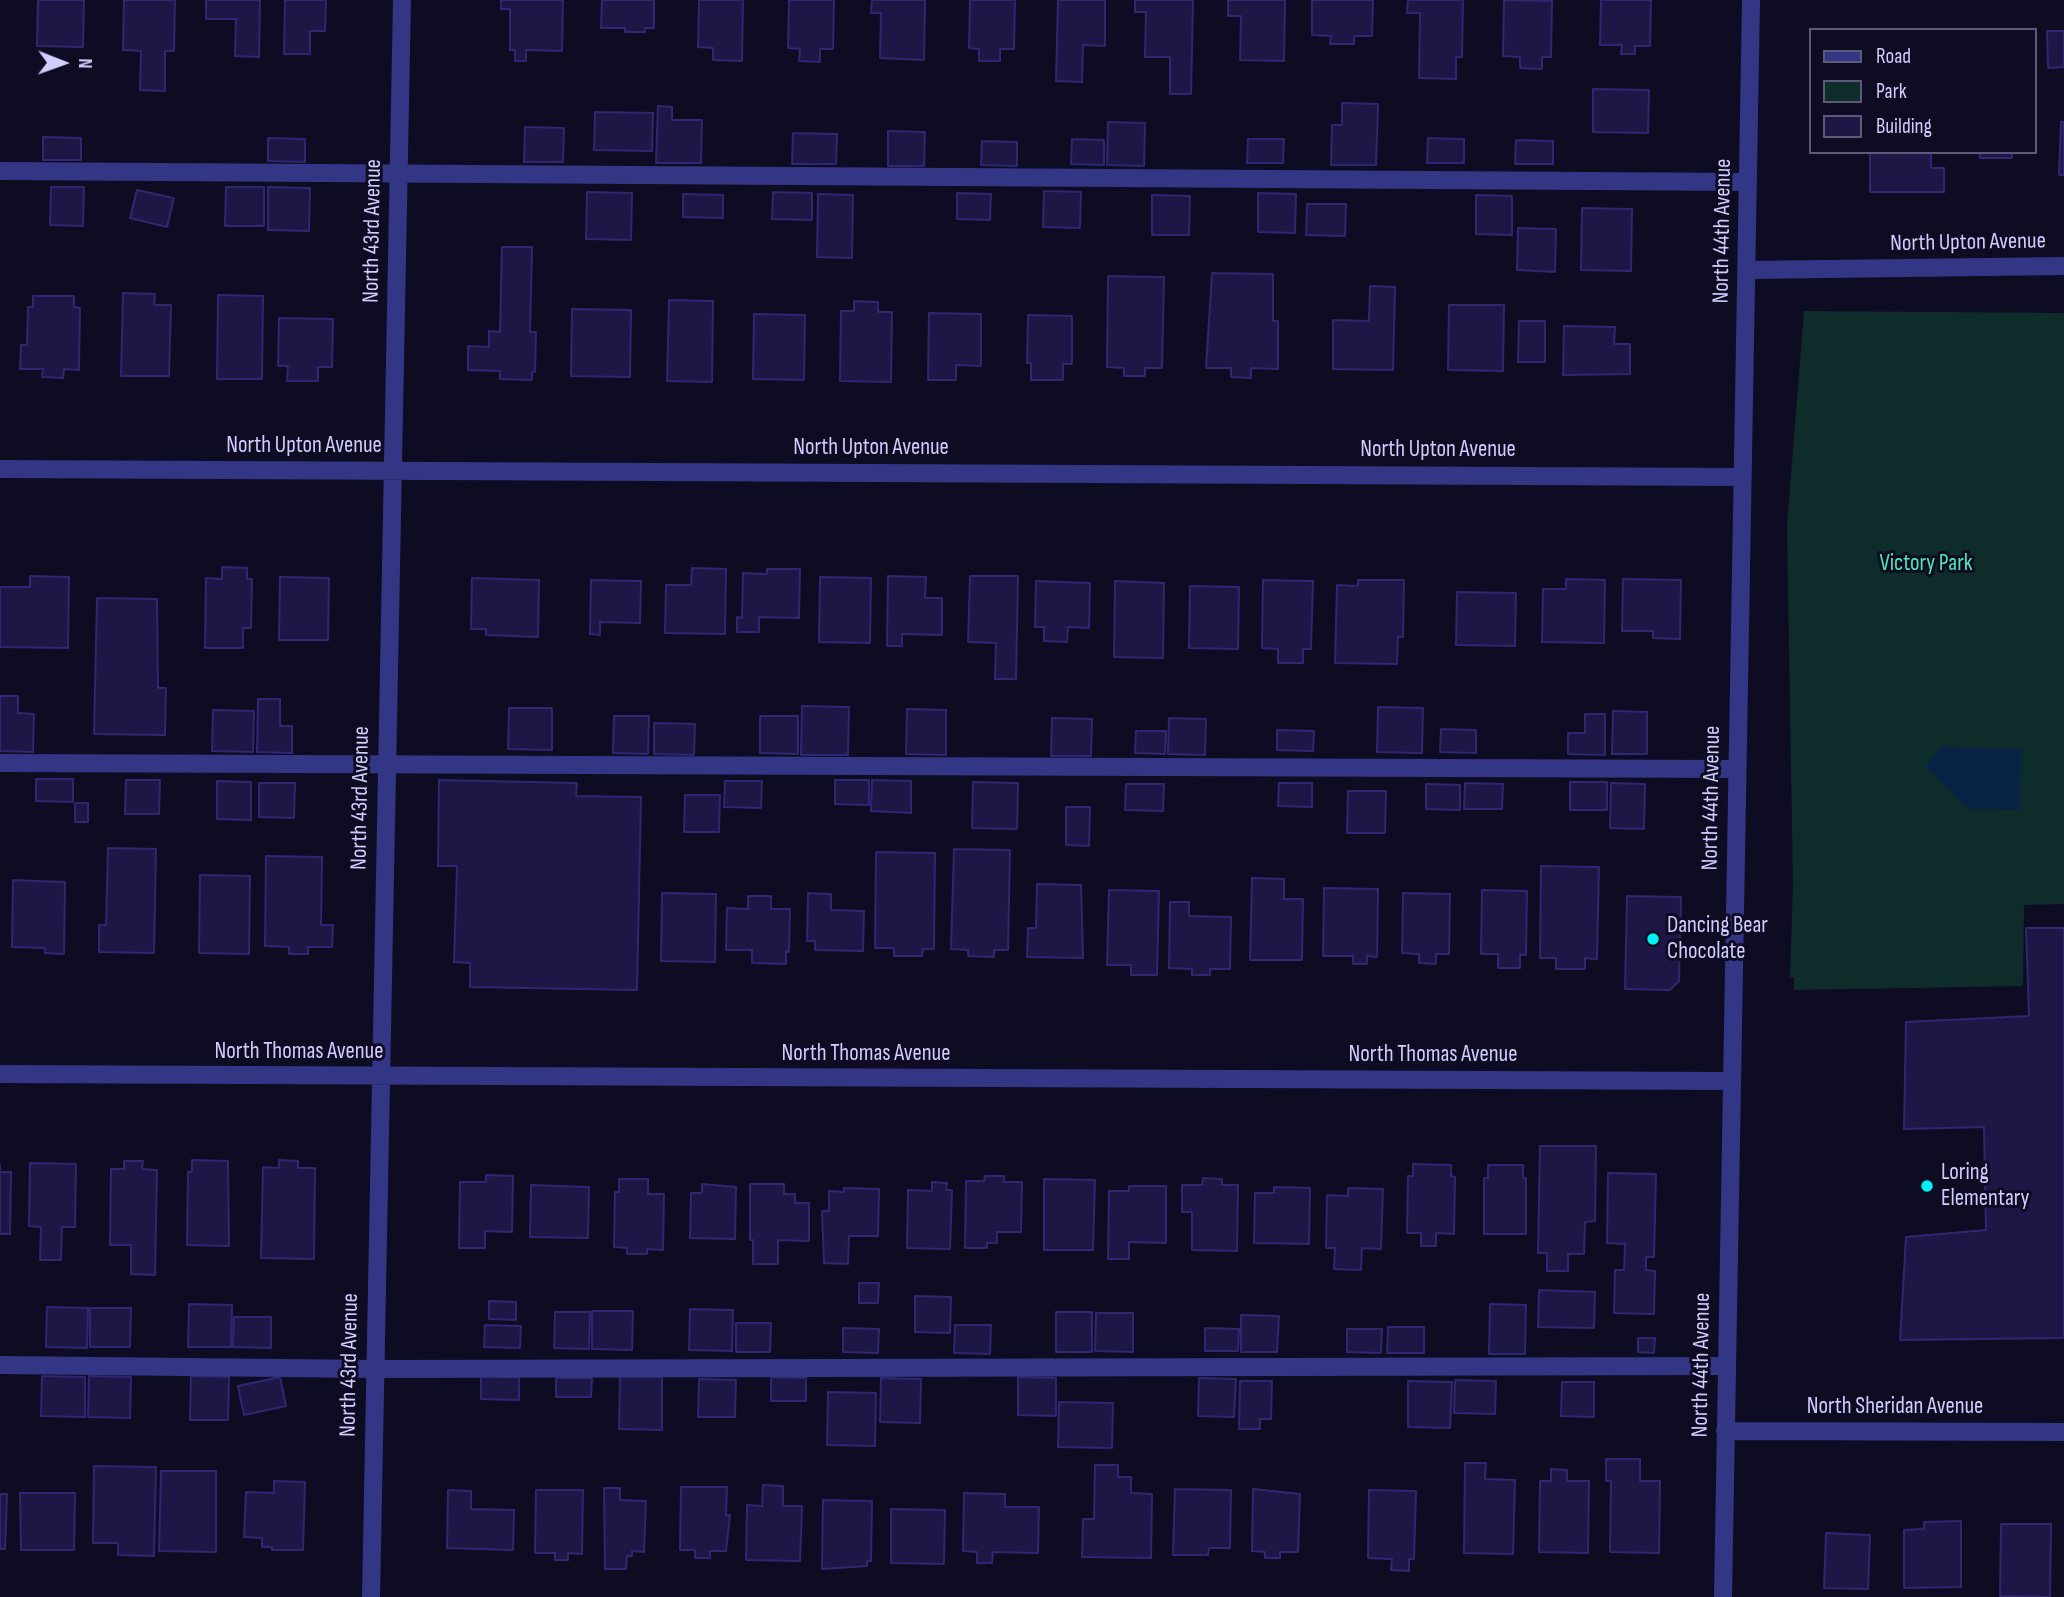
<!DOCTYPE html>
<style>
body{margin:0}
#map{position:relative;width:2064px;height:1597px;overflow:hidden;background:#0e0c22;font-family:"Sofia Sans Condensed",sans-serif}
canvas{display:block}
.legend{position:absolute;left:1809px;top:28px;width:228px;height:126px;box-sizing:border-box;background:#0e0c22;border:2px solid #5c597a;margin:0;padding:9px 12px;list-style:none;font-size:21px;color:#d0cdff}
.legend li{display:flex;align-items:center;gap:14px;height:35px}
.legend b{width:35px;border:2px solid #5c597a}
.north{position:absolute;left:28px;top:28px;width:70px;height:70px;-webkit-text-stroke:5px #0e0c22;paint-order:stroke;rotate:91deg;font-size:19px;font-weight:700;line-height:28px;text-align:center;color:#d0cdff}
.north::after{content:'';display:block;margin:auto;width:24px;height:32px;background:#d0cdff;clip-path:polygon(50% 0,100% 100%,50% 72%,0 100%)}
</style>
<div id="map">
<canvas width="2064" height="1597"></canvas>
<ul class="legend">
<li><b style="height:9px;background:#333685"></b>Road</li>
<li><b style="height:19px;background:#0e2d2a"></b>Park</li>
<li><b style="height:19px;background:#1d1745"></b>Building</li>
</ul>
<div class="north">N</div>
</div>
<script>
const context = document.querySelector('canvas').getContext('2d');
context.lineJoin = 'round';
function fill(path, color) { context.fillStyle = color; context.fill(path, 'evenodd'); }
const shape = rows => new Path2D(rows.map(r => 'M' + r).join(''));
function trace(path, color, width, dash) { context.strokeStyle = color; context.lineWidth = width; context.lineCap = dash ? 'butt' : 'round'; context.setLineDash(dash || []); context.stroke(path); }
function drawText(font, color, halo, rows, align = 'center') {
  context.font = font + ' "Sofia Sans Condensed",sans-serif'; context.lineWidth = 6; context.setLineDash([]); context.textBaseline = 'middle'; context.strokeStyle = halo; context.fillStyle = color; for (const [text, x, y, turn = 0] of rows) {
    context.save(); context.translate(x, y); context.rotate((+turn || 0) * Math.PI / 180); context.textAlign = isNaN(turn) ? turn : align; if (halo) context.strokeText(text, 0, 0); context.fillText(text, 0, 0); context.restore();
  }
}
const green = shape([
 [1804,311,2064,313,2064,904,2024,905,2023,986,1794,990,1794,977,1790,977,1793,886,1787,526]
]);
const water = shape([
 [1940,747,2021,749,2020,810,1968,809,1926,767]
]);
const building = shape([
 [38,0,84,0,83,47,37,46,38,0],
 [124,0,175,0,174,51,165,51,165,91,140,90,141,51,123,50,124,0],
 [206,0,260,0,259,57,235,56,236,19,206,19,206,0],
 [285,0,326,0,325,31,310,31,310,54,284,54,285,0],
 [501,0,563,0,562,51,526,50,526,61,515,61,515,50,510,50,510,9,501,9,501,0],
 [602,0,654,0,654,28,645,28,645,32,625,32,625,28,601,28,602,0],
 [699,0,743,0,742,61,713,60,713,48,698,47,699,0],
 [789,0,834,0,833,49,820,49,820,62,799,61,800,49,788,48,789,0],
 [872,0,925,0,924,60,880,58,881,13,871,13,872,0],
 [970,0,1015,0,1014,49,1000,49,1000,61,979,61,979,49,969,48,970,0],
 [1058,0,1105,0,1105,46,1083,45,1082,82,1056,81,1058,0],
 [1135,0,1193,0,1191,94,1170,94,1170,57,1145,57,1146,12,1135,12,1135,0],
 [1228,0,1285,0,1284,61,1240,60,1241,16,1228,16,1228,0],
 [1312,0,1373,0,1372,36,1354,36,1354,44,1330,44,1331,36,1312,35,1312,0],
 [1408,0,1463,0,1462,57,1456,57,1456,79,1419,78,1420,13,1407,13,1408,0],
 [1504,0,1552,1,1551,57,1542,57,1542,69,1520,68,1520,57,1503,56,1504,0],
 [1601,0,1651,0,1650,46,1635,46,1635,54,1621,54,1622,45,1600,45,1601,0],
 [2047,31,2064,31,2064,67,2048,68,2047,31],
 [1593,89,1649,90,1648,133,1593,132,1593,89],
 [1342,103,1378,104,1376,165,1331,165,1332,125,1342,125,1342,103],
 [658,106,672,107,672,120,702,120,701,163,656,163,658,106],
 [595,112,653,113,652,151,594,150,595,112],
 [1108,122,1145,123,1144,166,1107,165,1108,122],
 [2061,122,2064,122,2064,175,2059,175,2061,122],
 [525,127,564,128,563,162,524,162,525,127],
 [888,131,925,132,924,166,888,166,888,131],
 [793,133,837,134,836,164,792,164,793,133],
 [43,137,81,138,81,160,43,160,43,137],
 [268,138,305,139,305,162,268,161,268,138],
 [1428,138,1464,139,1464,163,1427,163,1428,138],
 [1072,139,1104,140,1104,165,1071,164,1072,139],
 [1248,139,1284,139,1283,163,1247,163,1248,139],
 [1516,140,1553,141,1553,164,1515,164,1516,140],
 [982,141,1017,142,1017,166,981,165,982,141],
 [1870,152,1931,152,1931,168,1944,168,1944,192,1870,192,1870,152],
 [1979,152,2012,152,2012,158,1980,158,1979,152],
 [51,187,84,187,83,226,50,225,51,187],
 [226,187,264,187,264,226,225,226,226,187],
 [268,187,310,188,309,231,268,230,268,187],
 [137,190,174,198,167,227,130,218,137,190],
 [1044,191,1081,192,1080,228,1043,227,1044,191],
 [587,192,632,193,631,240,586,239,587,192],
 [773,192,812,193,812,220,772,219,773,192],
 [957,193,991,194,990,220,957,219,957,193],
 [1258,193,1296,194,1295,233,1258,232,1258,193],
 [683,194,723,195,723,218,683,217,683,194],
 [818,194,853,195,852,258,817,257,818,194],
 [1152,195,1190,196,1189,235,1152,235,1152,195],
 [1476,195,1512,196,1512,235,1476,234,1476,195],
 [1307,204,1346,204,1345,236,1306,235,1307,204],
 [1582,208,1632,209,1631,271,1581,270,1582,208],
 [1518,228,1556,229,1555,272,1517,270,1518,228],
 [502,247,532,247,530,332,536,332,535,372,532,372,532,380,500,379,500,371,468,370,468,346,489,347,489,331,500,332,502,247],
 [1212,273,1273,274,1273,321,1278,321,1278,369,1251,368,1251,378,1231,377,1231,368,1206,368,1212,273],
 [1108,276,1164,277,1162,368,1145,368,1145,376,1124,376,1124,368,1107,367,1108,276],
 [1370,286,1395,287,1393,370,1333,369,1333,320,1369,321,1370,286],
 [123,293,155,294,154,305,171,305,169,376,121,376,123,293],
 [218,295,263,296,262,379,217,379,218,295],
 [33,296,74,296,74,307,80,308,79,370,64,369,63,378,42,377,43,369,20,369,21,345,27,345,28,307,33,307,33,296],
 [669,300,713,301,712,382,667,381,669,300],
 [854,301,878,302,878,312,892,312,891,382,840,381,841,311,854,311,854,301],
 [1449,305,1504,305,1503,371,1448,370,1449,305],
 [572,309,631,310,630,377,571,376,572,309],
 [929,313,981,314,981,366,956,365,956,380,928,380,929,313],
 [754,314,805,315,804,380,753,379,754,314],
 [1028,315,1072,316,1072,364,1063,364,1063,380,1031,380,1031,363,1027,363,1028,315],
 [279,318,333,319,332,367,318,367,318,381,287,381,288,366,278,366,279,318],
 [1519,321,1545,321,1545,362,1518,362,1519,321],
 [1564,326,1615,327,1614,344,1630,344,1630,374,1563,375,1564,326],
 [222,567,247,568,247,579,252,579,251,628,243,628,243,648,205,648,206,578,222,579,222,567],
 [692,568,726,569,725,634,665,633,666,585,691,585,692,568],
 [767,569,800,569,799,618,759,617,759,632,737,632,737,617,742,618,743,573,767,574,767,569],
 [30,576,69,577,68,648,0,647,0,587,30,587,30,576],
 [888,576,926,577,925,598,942,598,942,635,902,634,902,646,887,646,888,576],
 [970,576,1018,576,1016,679,995,679,996,643,968,642,970,576],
 [280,577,329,578,328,640,279,640,280,577],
 [820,577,871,578,870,643,819,642,820,577],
 [472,578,539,580,538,637,486,635,486,629,471,629,472,578],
 [1566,579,1605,580,1604,643,1542,642,1543,589,1566,589,1566,579],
 [1623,579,1681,580,1680,639,1653,638,1653,631,1622,631,1623,579],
 [591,580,641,581,640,623,600,622,600,635,590,634,591,580],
 [1263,580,1313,581,1311,649,1303,649,1303,663,1278,663,1278,649,1262,648,1263,580],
 [1358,580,1404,580,1403,637,1398,637,1397,664,1335,663,1337,585,1358,586,1358,580],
 [1036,581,1090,583,1089,628,1068,627,1067,642,1044,641,1044,627,1035,627,1036,581],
 [1115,581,1164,583,1163,658,1114,657,1115,581],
 [1190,586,1239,587,1238,649,1189,648,1190,586],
 [1457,592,1516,593,1515,646,1456,645,1457,592],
 [97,598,157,599,158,688,166,688,165,735,94,734,97,598],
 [0,696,18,696,18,713,34,714,33,752,0,751,0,696],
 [258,699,280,699,280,726,292,726,292,753,257,752,258,699],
 [802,706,849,707,848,755,801,755,802,706],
 [1378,707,1423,708,1422,753,1377,752,1378,707],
 [509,708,552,708,552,750,508,749,509,708],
 [907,709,946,710,946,755,906,754,907,709],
 [213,710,254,711,253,752,212,751,213,710],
 [1613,711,1647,712,1647,754,1612,754,1613,711],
 [1585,714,1605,714,1605,755,1568,754,1568,733,1585,733,1585,714],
 [614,716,649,716,648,754,613,753,614,716],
 [760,716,798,716,798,754,760,753,760,716],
 [1052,718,1092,719,1091,756,1051,756,1052,718],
 [1169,718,1206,719,1205,755,1168,754,1169,718],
 [654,723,695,724,694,755,654,754,654,723],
 [1441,729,1476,730,1476,753,1440,752,1441,729],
 [1277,730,1314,731,1313,751,1277,750,1277,730],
 [1136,731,1166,731,1165,754,1135,753,1136,731],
 [36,779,73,779,73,802,36,801,36,779],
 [126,780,160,780,159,814,125,814,126,780],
 [439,780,577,783,576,796,641,797,637,990,470,987,470,963,454,962,457,866,438,866,439,780],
 [835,780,869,780,869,805,835,804,835,780],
 [872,780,911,781,911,813,871,811,872,780],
 [217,781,251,782,251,820,217,819,217,781],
 [725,781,762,781,761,808,724,807,725,781],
 [973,782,1018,783,1017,829,972,828,973,782],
 [1570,782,1607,782,1607,810,1570,810,1570,782],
 [259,783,295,783,294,818,259,817,259,783],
 [1279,783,1312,783,1312,807,1278,806,1279,783],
 [1465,783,1503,784,1502,809,1464,809,1465,783],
 [1611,783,1645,784,1644,829,1610,828,1611,783],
 [1126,784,1164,784,1163,811,1125,810,1126,784],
 [1426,784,1460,785,1460,810,1426,809,1426,784],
 [1348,791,1386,791,1385,833,1347,833,1348,791],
 [685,795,720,795,719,832,684,832,685,795],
 [75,803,88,803,88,822,75,822,75,803],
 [1066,807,1090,807,1089,846,1066,845,1066,807],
 [108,848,156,849,154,953,99,952,99,925,106,925,108,848],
 [954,849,1010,850,1008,950,994,950,994,957,968,956,968,950,951,949,954,849],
 [876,852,935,853,934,949,923,949,922,956,894,956,894,948,875,948,876,852],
 [266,856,322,857,321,925,333,925,332,947,308,947,308,954,289,954,289,947,265,946,266,856],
 [1541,866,1599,867,1597,959,1585,958,1585,969,1556,969,1556,958,1540,958,1541,866],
 [200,875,250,876,249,954,199,953,200,875],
 [1252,878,1284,879,1284,899,1303,899,1302,960,1250,960,1252,878],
 [13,880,65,882,64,954,45,953,45,948,12,947,13,880],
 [1037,884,1081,885,1083,958,1027,957,1028,928,1036,928,1037,884],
 [1324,888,1378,889,1377,957,1367,956,1367,964,1353,964,1353,956,1323,956,1324,888],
 [1109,890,1159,891,1157,975,1131,975,1131,965,1107,965,1109,890],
 [1482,890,1527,891,1526,955,1520,955,1520,968,1498,968,1498,954,1481,954,1482,890],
 [662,893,716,894,715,962,661,961,662,893],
 [808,893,831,894,831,910,864,911,863,951,815,950,815,941,807,941,808,893],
 [1403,893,1450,894,1449,954,1436,954,1436,964,1419,963,1419,954,1402,953,1403,893],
 [748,896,771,896,771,909,790,909,789,952,786,951,786,964,752,963,752,950,726,950,727,908,748,909,748,896],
 [1627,896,1681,897,1679,981,1670,990,1625,989,1627,896],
 [1170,902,1189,902,1189,916,1231,917,1230,969,1210,969,1210,975,1192,975,1192,969,1169,968,1170,902],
 [2026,928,2064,928,2064,1338,1900,1340,1906,1237,1986,1230,1984,1127,1904,1129,1906,1022,2029,1016,2026,928],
 [1540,1146,1596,1146,1595,1221,1585,1222,1584,1254,1568,1254,1568,1271,1547,1271,1547,1253,1538,1253,1540,1146],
 [192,1160,228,1161,229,1246,187,1245,188,1172,192,1172,192,1160],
 [279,1160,298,1161,298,1168,315,1168,314,1259,261,1258,263,1167,279,1168,279,1160],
 [124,1161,143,1161,142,1169,157,1170,155,1275,131,1274,131,1245,110,1245,111,1169,124,1169,124,1161],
 [30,1163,76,1164,75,1227,62,1227,61,1260,40,1260,41,1227,29,1226,30,1163],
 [1413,1164,1451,1165,1451,1176,1455,1177,1454,1234,1436,1233,1436,1246,1421,1246,1421,1233,1407,1233,1408,1176,1413,1176,1413,1164],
 [0,1165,0,1172,11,1172,10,1234,0,1234,0,1165],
 [1488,1165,1523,1165,1523,1178,1526,1178,1526,1234,1484,1234,1484,1178,1488,1178,1488,1165],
 [1608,1173,1656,1174,1654,1257,1646,1257,1646,1270,1655,1271,1654,1314,1614,1313,1615,1270,1624,1270,1625,1244,1607,1243,1608,1173],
 [486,1175,513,1176,512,1232,485,1231,485,1248,459,1248,460,1182,486,1182,486,1175],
 [985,1176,1004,1176,1004,1182,1022,1182,1021,1232,997,1232,997,1243,987,1243,987,1248,965,1248,966,1181,984,1181,985,1176],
 [1203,1178,1222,1179,1222,1185,1238,1185,1237,1251,1192,1250,1192,1212,1182,1212,1182,1185,1202,1185,1203,1178],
 [619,1179,648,1179,648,1194,664,1194,663,1250,647,1249,647,1254,627,1254,627,1248,614,1247,615,1192,619,1192,619,1179],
 [1044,1179,1095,1180,1093,1250,1044,1250,1044,1179],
 [932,1182,947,1183,946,1190,952,1190,950,1249,907,1248,908,1190,932,1191,932,1182],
 [702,1184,736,1187,735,1239,690,1238,691,1193,702,1193,702,1184],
 [750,1184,784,1184,784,1194,795,1194,795,1203,809,1203,809,1241,778,1240,778,1264,753,1264,753,1240,750,1240,750,1184],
 [531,1185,589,1187,588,1238,530,1237,531,1185],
 [1129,1186,1166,1186,1166,1243,1129,1242,1129,1259,1108,1259,1109,1191,1129,1191,1129,1186],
 [1274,1187,1310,1188,1309,1244,1254,1243,1255,1193,1274,1193,1274,1187],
 [844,1188,879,1189,878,1236,849,1236,848,1264,824,1263,822,1211,829,1211,829,1191,844,1192,844,1188],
 [1348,1188,1383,1189,1381,1249,1362,1248,1361,1270,1334,1269,1335,1248,1326,1248,1327,1195,1348,1196,1348,1188],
 [859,1283,879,1283,878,1303,859,1303,859,1283],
 [1539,1290,1595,1292,1594,1328,1538,1327,1539,1290],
 [915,1296,951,1297,950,1333,915,1332,915,1296],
 [489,1301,516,1302,516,1320,489,1319,489,1301],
 [189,1304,232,1305,231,1347,188,1347,189,1304],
 [1490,1304,1526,1305,1525,1354,1489,1354,1490,1304],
 [47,1307,88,1308,87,1348,46,1347,47,1307],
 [90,1308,131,1308,130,1347,90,1347,90,1308],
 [690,1309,733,1310,732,1351,689,1350,690,1309],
 [592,1311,633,1311,632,1350,592,1349,592,1311],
 [555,1312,590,1312,589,1349,554,1348,555,1312],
 [1056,1312,1092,1312,1092,1352,1056,1352,1056,1312],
 [1096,1313,1133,1313,1133,1352,1095,1351,1096,1313],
 [1241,1315,1279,1316,1277,1352,1241,1352,1241,1315],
 [234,1317,271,1317,271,1348,233,1347,234,1317],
 [736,1323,771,1323,770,1352,736,1352,736,1323],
 [485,1325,521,1326,520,1348,484,1347,485,1325],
 [955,1325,991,1325,990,1354,954,1353,955,1325],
 [1388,1327,1424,1327,1424,1353,1387,1353,1388,1327],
 [843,1328,879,1329,878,1353,843,1352,843,1328],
 [1205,1328,1239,1329,1238,1351,1205,1351,1205,1328],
 [1347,1329,1382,1329,1381,1353,1347,1352,1347,1329],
 [1638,1338,1655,1338,1654,1353,1638,1352,1638,1338],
 [42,1376,85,1377,85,1417,41,1416,42,1376],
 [89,1376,131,1377,130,1418,88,1417,89,1376],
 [191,1376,229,1377,228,1420,190,1420,191,1376],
 [481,1376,519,1377,519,1400,481,1399,481,1376],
 [620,1376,662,1377,662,1430,619,1429,620,1376],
 [280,1377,286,1406,244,1415,238,1386,280,1377],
 [771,1377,806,1378,806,1401,771,1401,771,1377],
 [1018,1377,1056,1378,1056,1416,1018,1415,1018,1377],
 [556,1378,592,1378,591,1397,556,1397,556,1378],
 [881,1378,921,1379,920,1423,880,1422,881,1378],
 [1199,1378,1236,1379,1234,1417,1198,1416,1199,1378],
 [699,1379,736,1380,735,1417,698,1417,699,1379],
 [1455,1380,1496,1381,1495,1414,1454,1413,1455,1380],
 [1240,1381,1272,1381,1271,1419,1260,1419,1260,1429,1239,1429,1240,1381],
 [1408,1381,1452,1382,1450,1428,1408,1427,1408,1381],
 [1562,1382,1594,1382,1594,1417,1561,1416,1562,1382],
 [828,1392,876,1393,875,1446,827,1445,828,1392],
 [1059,1402,1113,1403,1112,1448,1058,1447,1059,1402],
 [1606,1459,1640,1459,1640,1481,1660,1481,1659,1553,1610,1552,1611,1481,1606,1481,1606,1459],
 [1465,1463,1486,1463,1485,1479,1515,1480,1513,1554,1464,1553,1465,1463],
 [1095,1465,1118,1465,1118,1477,1131,1477,1131,1493,1152,1494,1151,1558,1082,1557,1083,1519,1094,1519,1095,1465],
 [94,1466,156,1467,154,1556,118,1555,118,1543,93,1543,94,1466],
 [1551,1469,1567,1470,1567,1481,1589,1481,1588,1553,1539,1552,1540,1481,1551,1481,1551,1469],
 [161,1471,216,1471,216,1552,159,1551,161,1471],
 [274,1481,305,1482,303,1550,272,1550,272,1547,262,1547,262,1538,244,1537,246,1492,274,1493,274,1481],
 [763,1485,783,1486,783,1506,802,1506,800,1561,746,1560,747,1505,762,1506,763,1485],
 [681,1487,727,1487,726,1515,730,1515,726,1551,710,1551,710,1558,695,1558,695,1550,680,1550,681,1487],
 [604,1488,620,1488,620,1500,646,1501,644,1552,632,1551,632,1556,627,1556,626,1569,605,1569,604,1488],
 [1175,1489,1231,1490,1230,1548,1209,1548,1208,1555,1173,1555,1175,1489],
 [1253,1489,1300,1494,1298,1552,1280,1552,1280,1558,1265,1558,1265,1552,1252,1551,1253,1489],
 [448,1490,471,1491,471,1509,514,1510,513,1550,447,1548,448,1490],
 [536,1490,583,1490,582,1554,568,1553,568,1560,555,1560,555,1553,535,1553,536,1490],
 [1369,1490,1416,1491,1414,1559,1409,1559,1409,1571,1391,1570,1392,1559,1368,1558,1369,1490],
 [20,1493,75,1493,74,1550,21,1550,20,1493],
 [964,1493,1005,1494,1005,1507,1039,1507,1038,1553,993,1552,992,1563,977,1563,977,1552,963,1551,964,1493],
 [0,1494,7,1494,5,1549,0,1549,0,1494],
 [823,1500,872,1501,871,1561,867,1561,867,1566,822,1569,823,1500],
 [891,1509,945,1510,944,1564,891,1563,891,1509],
 [1961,1521,1961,1587,1904,1588,1904,1530,1924,1529,1924,1522,1961,1521],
 [2001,1524,2051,1524,2050,1597,2000,1596,2001,1524],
 [1826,1533,1870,1535,1868,1589,1824,1588,1826,1533]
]);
const service = shape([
 [0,171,1748,182],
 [0,763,1737,769],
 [0,1365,374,1369,1727,1366]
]);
const minor = shape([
 [1747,270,2064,266],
 [0,469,1742,477],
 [0,1074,1732,1081],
 [1725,1431,2064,1432],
 [371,1597,402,0],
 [1723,1597,1751,0]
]);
const markers = [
 [1653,939,7,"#00f1f8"],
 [1927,1186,7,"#00f1f8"]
];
const streetNames = [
 ["North 43rd Avenue",373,231,-89],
 ["North 44th Avenue",1723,231,-89],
 ["North Upton Avenue",1968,243,-1],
 ["North Upton Avenue",304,446],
 ["North Upton Avenue",871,448],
 ["North Upton Avenue",1438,450],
 ["North 43rd Avenue",361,798,-89],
 ["North 44th Avenue",1712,798,-89],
 ["North Thomas Avenue",299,1052],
 ["North Thomas Avenue",866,1054],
 ["North Thomas Avenue",1433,1055],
 ["North 43rd Avenue",350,1365,-89],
 ["North 44th Avenue",1702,1365,-89],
 ["North Sheridan Avenue",1895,1407]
];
const parkNames = [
 ["Victory Park",1926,564]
];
const poiNames = [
 ["Dancing Bear",1667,926],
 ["Chocolate",1667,952],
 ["Loring",1941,1173],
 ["Elementary",1941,1199]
];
fill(green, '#0e2d2a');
fill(water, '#082346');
fill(building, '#1d1745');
trace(building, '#302772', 2);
trace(service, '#333685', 18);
trace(minor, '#333685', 18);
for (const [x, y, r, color] of markers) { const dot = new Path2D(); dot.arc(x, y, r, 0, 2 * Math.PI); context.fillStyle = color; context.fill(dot); trace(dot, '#0e0c22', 2.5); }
drawText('23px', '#d0cdff', '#0e0c22', streetNames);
drawText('23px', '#51e7b7', '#0e0c22', parkNames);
drawText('23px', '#d0cdff', '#0e0c22', poiNames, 'left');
</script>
